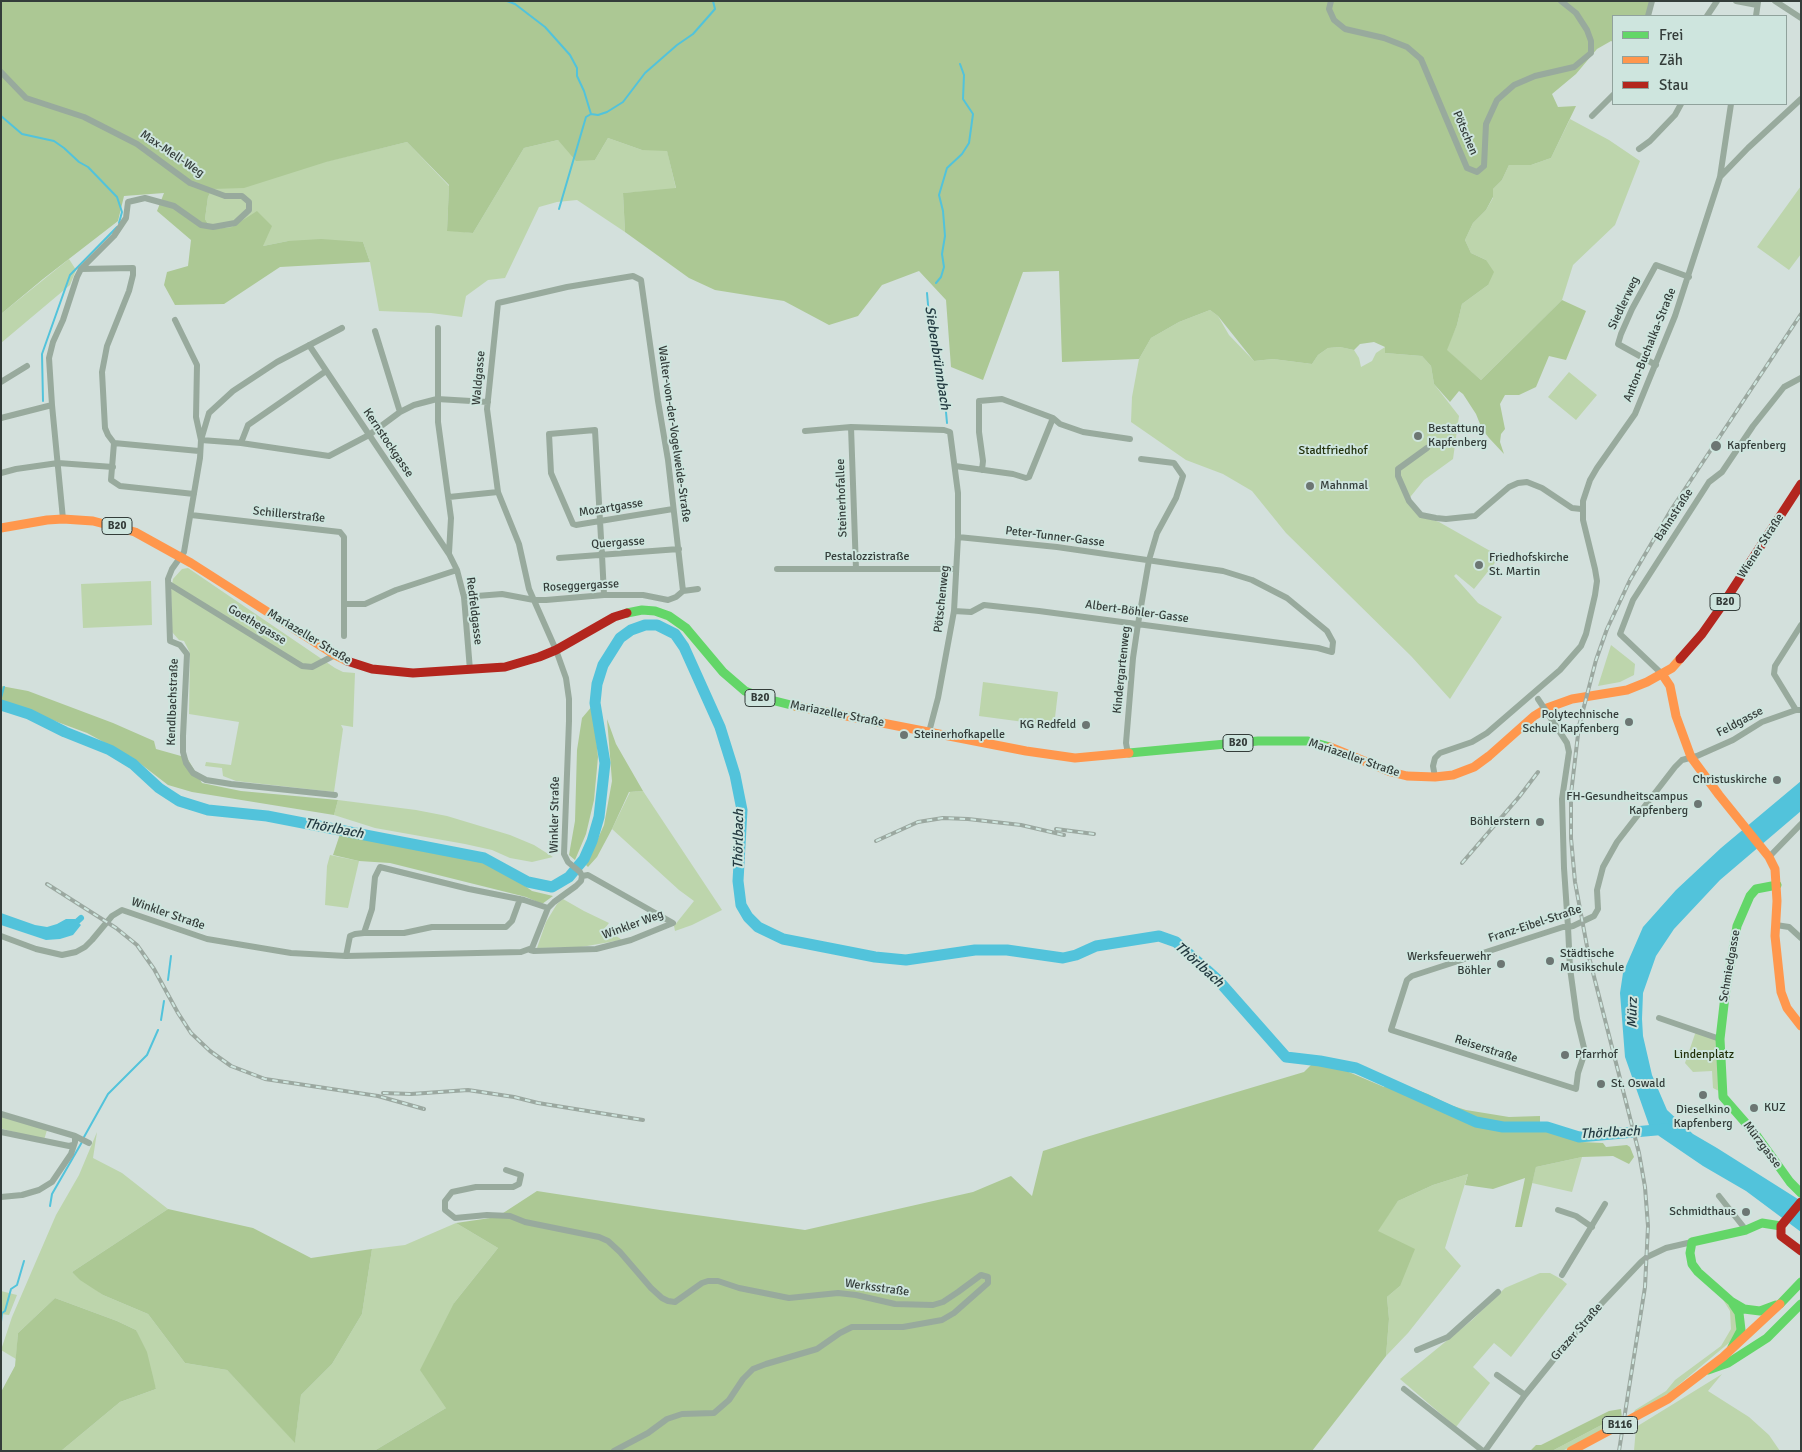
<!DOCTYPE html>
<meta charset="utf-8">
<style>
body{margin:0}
#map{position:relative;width:1802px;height:1452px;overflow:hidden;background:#d3e0dc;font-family:Signika,sans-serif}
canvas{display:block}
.frame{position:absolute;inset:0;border:2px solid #343d3a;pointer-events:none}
.legend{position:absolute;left:1612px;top:15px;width:175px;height:90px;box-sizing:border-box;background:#cee5de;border:1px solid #90a29c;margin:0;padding:6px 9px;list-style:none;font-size:15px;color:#343d3a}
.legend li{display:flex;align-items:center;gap:10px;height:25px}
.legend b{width:25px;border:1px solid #90a29c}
</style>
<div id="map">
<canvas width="1802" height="1452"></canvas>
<div class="frame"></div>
<ul class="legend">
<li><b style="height:6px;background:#63d668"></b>Frei</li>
<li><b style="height:6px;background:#ff974d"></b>Zäh</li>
<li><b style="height:6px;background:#b3261e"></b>Stau</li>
</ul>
</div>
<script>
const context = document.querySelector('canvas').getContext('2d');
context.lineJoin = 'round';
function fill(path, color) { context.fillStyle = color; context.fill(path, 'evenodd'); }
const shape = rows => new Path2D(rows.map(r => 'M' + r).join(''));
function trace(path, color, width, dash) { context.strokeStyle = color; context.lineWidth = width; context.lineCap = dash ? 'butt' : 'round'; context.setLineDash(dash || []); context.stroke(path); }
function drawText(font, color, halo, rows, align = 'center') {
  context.font = font + ' Signika,sans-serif'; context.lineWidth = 4; context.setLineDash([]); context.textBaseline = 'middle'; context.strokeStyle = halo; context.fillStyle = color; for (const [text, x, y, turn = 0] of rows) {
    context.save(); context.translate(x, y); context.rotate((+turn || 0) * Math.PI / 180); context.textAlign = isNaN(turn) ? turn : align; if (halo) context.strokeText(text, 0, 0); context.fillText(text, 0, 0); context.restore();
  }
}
const green = shape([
 [1570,119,1609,140,1640,161,1615,225,1573,265,1562,300,1481,380,1446,350,1457,325,1462,304,1488,285,1486,260,1471,253,1465,240,1473,223,1486,210,1493,198,1493,189,1502,180,1509,165,1531,165,1551,158],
 [608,138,642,150,667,150,676,189,623,193,625,232,577,200,557,202,539,207,505,278,488,280,466,296,462,317,431,313,379,311,370,262,363,242,288,241,263,246,232,227,211,229,205,219,208,197,212,189,407,142,449,186,447,230,473,233,524,148,558,140,595,160],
 [1801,186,1801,254,1789,270,1757,247],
 [69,259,76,270,70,285,1,343,1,314],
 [1210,310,1218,316,1229,335,1254,361,1273,359,1312,364,1318,355,1328,348,1340,347,1354,350,1359,358,1361,367,1372,361,1376,353,1385,347,1385,353,1422,356,1431,366,1434,384,1459,416,1453,459,1424,480,1407,501,1420,516,1439,522,1492,552,1498,559,1474,589,1456,574,1454,576,1478,603,1502,617,1450,699,1411,656,1286,533,1252,491,1223,474,1186,460,1131,422,1132,397,1139,359,1151,338,1179,322],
 [1569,372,1597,395,1576,420,1548,397],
 [188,568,335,668,343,672,355,673,353,727,341,725,343,729,334,792,236,781,223,776,222,768,205,766,206,762,231,765,239,722,189,714,190,653,184,641,179,640,172,632,171,591,173,579,182,569],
 [151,581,152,625,83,628,81,584],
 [1611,645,1635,664,1634,675,1620,682,1598,686],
 [983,682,1058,692,1054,726,979,716],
 [643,791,722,910,692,925,675,931,674,926,694,901,679,890,612,829,630,792],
 [338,800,416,810,447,816,510,835,534,845,553,857,532,862,510,858,492,850,465,844,375,828,334,815],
 [330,855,359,861,348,908,325,905,327,866],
 [563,899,584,911,609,923,605,928,622,940,581,947,537,948,546,922,557,904],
 [1696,1031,1717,1037,1721,1092,1713,1088,1712,1071,1693,1072,1685,1063],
 [1,1116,47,1130,44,1140,3,1129,1,1128],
 [97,1132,93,1158,122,1173,168,1209,72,1272,103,1295,148,1314,185,1363,227,1370,295,1442,301,1395,332,1364,362,1314,372,1249,405,1245,456,1223,498,1248,454,1303,446,1408,374,1451,61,1451,120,1402,156,1389,136,1330,117,1321,55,1298,18,1333,16,1359,1,1350,12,1317,56,1215,79,1175],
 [1582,1157,1572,1192,1532,1183,1536,1167],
 [1468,1174,1445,1248,1461,1266,1408,1333,1386,1356,1389,1319,1387,1297,1400,1286,1377,1231,1398,1201,1433,1185],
 [1540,1273,1550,1273,1561,1279,1567,1284,1511,1357,1494,1343,1473,1367,1490,1383,1456,1427,1400,1379,1472,1320,1505,1288],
 [1,1291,17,1295,9,1315,1,1314],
 [1722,1298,1733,1307,1736,1313,1737,1328,1730,1342,1669,1393,1632,1416,1635,1410,1666,1391,1675,1380,1721,1346,1731,1329,1730,1311],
 [1722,1374,1708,1391,1749,1417,1769,1435,1780,1451,1634,1451,1636,1427],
 [1622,1418,1621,1422,1562,1451,1552,1451,1609,1421]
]);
const forest = shape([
 [1,1,1652,1,1647,16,1613,16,1613,42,1611,41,1597,49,1576,74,1552,94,1558,107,1576,106,1551,158,1531,165,1509,165,1502,180,1493,189,1493,197,1486,210,1473,223,1465,240,1471,253,1486,260,1494,272,1488,285,1462,304,1457,325,1447,350,1481,380,1562,300,1586,311,1566,360,1549,356,1536,387,1519,395,1505,395,1500,404,1505,429,1501,434,1500,442,1504,454,1489,438,1482,429,1476,414,1463,394,1459,391,1450,402,1434,384,1431,366,1422,356,1385,353,1385,347,1374,342,1360,344,1354,350,1340,347,1328,348,1318,355,1312,364,1273,359,1254,361,1218,316,1210,310,1179,322,1151,338,1139,359,1062,362,1059,271,1023,272,983,380,951,367,946,300,919,271,882,285,858,316,829,325,784,301,715,290,689,278,625,232,623,193,676,188,667,151,642,150,608,138,595,160,576,161,558,140,524,148,473,233,447,231,449,185,407,142,326,162,244,188,212,189,208,197,205,219,211,229,232,227,257,211,272,226,263,246,288,241,321,239,363,242,370,262,280,267,224,304,175,305,164,285,167,272,188,266,191,240,157,211,164,193,124,196,118,221,43,279,1,314],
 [1,686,28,691,113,723,154,741,156,749,181,756,186,756,202,783,241,791,338,800,334,815,192,792,168,785,133,758,87,733,1,701],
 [593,705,598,757,594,800,586,834,575,860,569,855,575,821,577,750,582,718],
 [607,719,616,744,643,791,629,792,612,829,597,857,588,867,586,865,588,861,604,825,612,781],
 [340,834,476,859,507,873,532,891,553,896,542,904,526,897,390,863,359,861,333,855],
 [1312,1064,1337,1067,1384,1087,1389,1080,1428,1094,1450,1105,1466,1110,1509,1117,1540,1116,1540,1132,1552,1132,1581,1142,1603,1143,1606,1147,1627,1145,1630,1147,1634,1157,1629,1164,1613,1156,1582,1157,1536,1167,1522,1227,1515,1227,1525,1178,1493,1189,1465,1185,1468,1174,1433,1185,1398,1201,1378,1231,1415,1249,1400,1286,1387,1297,1389,1319,1386,1356,1312,1451,374,1451,446,1408,420,1370,454,1303,498,1248,456,1223,497,1217,537,1191,660,1210,805,1230,973,1192,1011,1176,1032,1196,1043,1151,1083,1138,1304,1072],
 [168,1209,253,1228,311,1258,372,1249,362,1314,332,1364,301,1395,295,1443,227,1370,185,1363,148,1314,103,1295,80,1280,72,1272],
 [55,1298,117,1321,136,1330,147,1352,156,1389,120,1402,61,1451,1,1451,1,1392,15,1366,18,1333],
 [1621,1409,1622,1418,1609,1421,1552,1451,1530,1451,1536,1445,1541,1445,1609,1411]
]);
const water = shape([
 [1801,781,1801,811,1720,880,1674,929,1656,956,1643,993,1642,1019,1643,1036,1652,1075,1667,1110,1693,1134,1717,1148,1801,1201,1801,1232,1746,1191,1703,1166,1659,1136,1649,1125,1625,1057,1620,993,1623,973,1643,927,1676,890,1721,848],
 [1,913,35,925,47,927,57,924,66,919,75,919,81,925,73,935,60,939,46,940,1,925]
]);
const stream = shape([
 [507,1,515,4,545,27,570,55,577,68,577,76,584,91,591,114,586,117,559,209],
 [591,114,598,115,607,112,623,102,645,73,677,45,693,34,715,9,713,1],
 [1,116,22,134,54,141,64,148,79,162,88,167,117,197,122,212,119,223],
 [936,283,941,277,944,267,942,254,945,236,943,211,939,195,947,168,962,154,969,143,973,114,963,99,964,75,960,64],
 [927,293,929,316,943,379,947,423],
 [43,401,42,354,70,275,117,227],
 [1,698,4,687],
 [168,980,171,956],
 [161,1020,164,1001],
 [84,1137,108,1094,147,1055,158,1030],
 [50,1206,52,1194,82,1142],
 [1,1322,2,1313,5,1311,11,1289,17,1285,24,1261]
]);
const canal = shape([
 [71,927,81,918]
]);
const river = shape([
 [1,705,29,714,65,732,110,750,133,764,159,788,179,801,208,810,267,816,484,858,528,882,552,887,569,877,584,859,592,841,599,817,605,763,595,703,597,684,603,665,620,638,631,630,645,625,657,625,675,634,684,647,720,727,735,775,742,810,738,881,741,905,748,917,758,927,783,939,875,957,906,960,975,950,1007,950,1063,958,1076,955,1096,946,1159,936,1176,942,1218,980,1286,1057,1320,1061,1356,1068,1476,1122,1503,1127,1547,1127,1579,1137,1667,1129]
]);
const street = shape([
 [1331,1,1329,9,1334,20,1345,29,1384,38,1407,47,1421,59,1467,168,1477,172,1484,166,1486,124,1497,100,1514,85,1535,76,1574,67,1591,53,1591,41,1587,30,1576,13,1561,1],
 [1736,1,1757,5],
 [1775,1,1801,18],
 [1648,16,1652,1],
 [1707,16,1717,1],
 [1756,16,1758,2],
 [1,72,26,98,84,117,137,144,190,183,225,196,242,196,249,202,249,210,235,223,213,227,201,225,174,206,145,198,128,202,126,218,114,236,81,269,77,277,63,320,53,342,49,358,52,405,63,519],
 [1592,116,1613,95],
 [1639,149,1650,141,1675,115,1681,104],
 [1720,177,1748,148,1801,99],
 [81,269,133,268,133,275,129,291,107,346,102,372,105,428,108,435,114,443,199,451],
 [175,320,197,365,196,417,201,440,200,458,184,552,172,569,168,579,170,641,180,645,187,654,183,736,183,752,186,763,193,773,206,780,231,784,335,795],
 [342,328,277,362,233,391,209,413,201,440,241,443,329,456,369,435,400,412,414,405,437,399,488,402],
 [438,328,438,422,451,518,449,553],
 [375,331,400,412],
 [309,345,449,554,457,570,464,597,470,670],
 [1656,365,1618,344,1621,334,1632,309,1656,265,1689,277],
 [1,382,27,366],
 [1,418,52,405],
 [851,427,856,569],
 [805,431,851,427,944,430,950,432,958,493,958,537,954,611,938,698,929,732],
 [114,443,111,480,120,486,194,494],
 [241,443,248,425,326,371],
 [1427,448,1398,469,1398,476,1409,501,1421,515,1436,518,1446,519,1475,516,1509,487,1518,483,1527,482,1542,488,1572,508,1581,509],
 [955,466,1013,474,1026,478,1029,477,1053,418],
 [982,470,983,461,979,432,979,401,1002,399,1053,418,1060,424,1083,432,1130,439],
 [1,473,16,469,58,463,113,467],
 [449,497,498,492],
 [191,515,340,532,344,537,344,636],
 [559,558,679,549],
 [777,569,956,569],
 [169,584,302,666,312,667,335,655],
 [604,595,602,555,600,521,595,430,549,434,551,473,573,524,576,525,600,521,673,509],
 [464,597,502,594,534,600,546,600,604,595,643,595,668,600,676,597,683,591,698,589],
 [344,604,365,604,396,590,457,570],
 [954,611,971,612,984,605,1039,611,1318,648,1332,652,1333,642,1327,631,1287,598,1252,580,1223,571,1057,547,958,537],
 [1662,674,1620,634,1633,600,1709,482,1722,472,1753,426,1784,387,1801,378],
 [1796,710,1774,674,1775,666,1801,625],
 [1552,720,1567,743,1569,752,1562,799,1564,868,1568,927,1570,968,1577,1019,1585,1052,1578,1073,1576,1089,1391,1030,1407,980,1412,976,1563,927,1568,927,1573,926,1594,916,1598,909,1597,890,1603,867,1617,842,1675,767,1682,760,1697,756,1733,740,1762,722,1796,710,1801,710],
 [1128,754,1126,743,1133,658,1138,624,1149,560,1157,533,1176,498,1183,476,1174,463,1141,459],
 [1435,777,1433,766,1435,758,1440,753,1472,742,1487,733,1560,670,1581,646,1586,634,1595,595,1597,581,1595,569,1583,520,1583,501,1590,480,1597,468,1635,414,1675,316,1720,177,1731,104],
 [1769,857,1801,824],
 [1776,925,1789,927,1801,938],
 [364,933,372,909,375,877,380,867,469,889,524,900,548,908],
 [1,936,36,949,62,955,76,952,85,947,92,940,112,916,122,910,207,939,291,953,346,956,521,952,532,948,548,908,554,902,576,886,581,881,582,876,580,872,568,862,564,854,569,721,569,699,566,678,556,650,529,589,519,544,498,492,487,409,498,303,567,287,633,276,641,280,658,401,668,460,683,591],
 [530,950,534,951,596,949,631,940,673,923,588,875,582,876],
 [346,956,350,936,355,934,364,933,404,933,432,927,506,927,512,921,520,899],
 [1659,1018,1720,1039],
 [1,1114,75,1136,89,1143],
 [1,1132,69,1146,73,1145],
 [506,1170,521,1175,519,1184,513,1187,476,1187,452,1192,445,1201,445,1210,455,1218,487,1215,510,1216,525,1222,599,1237,608,1241,620,1252,651,1288,662,1298,668,1301,675,1302,702,1283,708,1281,718,1281,739,1288,789,1298,838,1293,856,1295,895,1304,933,1305,943,1302,958,1292,981,1275,988,1277,988,1283,954,1313,942,1320,903,1327,852,1327,840,1333,817,1349,766,1364,753,1369,743,1379,729,1400,714,1413,682,1414,667,1419,648,1433,614,1451],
 [1719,1196,1746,1230],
 [1,1197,22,1195,39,1190,52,1182,71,1154,75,1142,75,1136],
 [1558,1210,1576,1216,1592,1227],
 [1562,1275,1605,1204],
 [1417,1350,1448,1337,1498,1292],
 [1497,1375,1525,1395],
 [1404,1389,1483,1451],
 [1485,1451,1525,1395,1583,1323,1641,1262,1647,1257,1666,1248,1692,1242]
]);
const fast = shape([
 [627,613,642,610,655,611,669,616,686,628,723,672,745,691,763,698,795,706],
 [1129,753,1258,741,1308,741,1330,747],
 [1777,885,1756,889,1750,896,1737,926,1725,996,1720,1039,1723,1097,1757,1136,1790,1182,1801,1193],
 [1780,1304,1801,1282],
 [1776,1305,1760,1311,1744,1309,1732,1302,1698,1272,1692,1264,1690,1253,1692,1242,1746,1230,1762,1223,1781,1226],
 [1732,1347,1741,1330,1739,1313,1733,1304],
 [1708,1370,1728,1363,1767,1338,1801,1304]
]);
const slow = shape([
 [1,528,47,520,63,519,93,521,135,532,191,563,335,655,347,661],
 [1662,674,1670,686,1676,716,1691,757,1719,795,1769,857,1775,869,1777,901,1775,936,1781,992,1787,1008,1801,1026],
 [795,706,1026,751,1075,758,1129,753],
 [1330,747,1391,772,1407,776,1435,777,1453,775,1474,767,1489,756,1534,716,1547,708,1572,699,1627,690,1647,682,1672,668,1680,659],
 [1571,1451,1668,1399,1723,1357,1780,1304]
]);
const jam = shape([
 [1680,659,1702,634,1721,607,1801,484],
 [347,661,372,669,413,673,505,667,539,657,556,650,614,617,627,613],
 [1781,1226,1781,1236,1801,1251],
 [1781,1226,1801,1202]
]);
const rail = shape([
 [1056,829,1094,834],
 [876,841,918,822,943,818,968,819,1021,825,1064,835],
 [1462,863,1519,797,1538,772],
 [47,884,116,928,137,945,154,969,178,1013,191,1033,210,1051,231,1066,265,1079,378,1096,424,1109],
 [383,1093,411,1094,468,1090,514,1097,538,1103,643,1120],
 [1619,1451,1645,1287,1648,1226,1645,1187,1639,1153,1589,957,1575,882,1571,838,1571,794,1579,726,1596,660,1607,629,1630,580,1671,510,1801,314]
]);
const streetBridge = shape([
 [1538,699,1552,720]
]);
const markers = [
 [1418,436,5,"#6c7673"],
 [1716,446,6,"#6c7673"],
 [1310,486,5,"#6c7673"],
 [1479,565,5,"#6c7673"],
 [1629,722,5,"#6c7673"],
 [1086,725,5,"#6c7673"],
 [904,735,5,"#6c7673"],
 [1777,780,5,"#6c7673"],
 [1698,804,5,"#6c7673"],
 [1540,822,5,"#6c7673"],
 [1550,961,5,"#6c7673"],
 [1501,964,5,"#6c7673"],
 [1565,1055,5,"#6c7673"],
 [1601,1084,5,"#6c7673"],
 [1703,1095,5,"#6c7673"],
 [1754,1108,5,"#6c7673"],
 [1746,1212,5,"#6c7673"]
];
const shields = [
 [117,526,30],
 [1725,602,30],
 [760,698,30],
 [1238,743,30],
 [1620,1425,35]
];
const shieldNames = [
 ["B20",117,526],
 ["B20",1725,602],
 ["B20",760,698],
 ["B20",1238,743],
 ["B116",1620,1425]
];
const streetNames = [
 ["Pötschen",1465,133,67],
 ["Max-Mell-Weg",172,154,34],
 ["Siedlerweg",1624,303,-65],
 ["Anton-Buchalka-Straße",1650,345,-68],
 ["Waldgasse",479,378,-85],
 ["Walter-von-der-Vogelweide-Straße",674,434,82],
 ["Kernstockgasse",388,443,56],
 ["Steinerhofallee",842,498,-92],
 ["Mozartgasse",611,508,-9],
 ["Schillerstraße",289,515,6],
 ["Bahnstraße",1674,515,-57],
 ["Peter-Tunner-Gasse",1055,537,7],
 ["Quergasse",618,543,-4],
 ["Wiener Straße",1761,546,-57],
 ["Pestalozzistraße",867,557],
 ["Roseggergasse",581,586,-3],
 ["Pötschenweg",942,599,-84],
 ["Redfeldgasse",474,611,83],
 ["Albert-Böhler-Gasse",1137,612,8],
 ["Goethegasse",257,625,31],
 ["Mariazeller Straße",309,637,31],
 ["Kindergartenweg",1122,670,-84],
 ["Kendlbachstraße",173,702,-88],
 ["Mariazeller Straße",837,714,11],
 ["Feldgasse",1740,722,-28],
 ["Mariazeller Straße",1354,758,19],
 ["Winkler Straße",555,815,-89],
 ["Winkler Straße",168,914,19],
 ["Franz-Eibel-Straße",1535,924,-18],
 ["Winkler Weg",633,925,-20],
 ["Schmiedgasse",1730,966,-80],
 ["Reiserstraße",1486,1049,18],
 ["Mürzgasse",1762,1145,53],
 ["Werksstraße",877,1288,8],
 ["Grazer Straße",1577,1332,-49]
];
const poiNames = [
 ["Bestattung",1428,429],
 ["Kapfenberg",1428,443],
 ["Kapfenberg",1727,446],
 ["Mahnmal",1320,486],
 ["Friedhofskirche",1489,558],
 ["St. Martin",1489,572],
 ["Polytechnische",1619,715,"right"],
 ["Schule Kapfenberg",1619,729,"right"],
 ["KG Redfeld",1076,725,"right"],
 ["Steinerhofkapelle",914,735],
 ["Christuskirche",1767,780,"right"],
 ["FH-Gesundheitscampus",1688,797,"right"],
 ["Kapfenberg",1688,811,"right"],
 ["Böhlerstern",1530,822,"right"],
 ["Städtische",1560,954],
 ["Musikschule",1560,968],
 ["Werksfeuerwehr",1491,957,"right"],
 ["Böhler",1491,971,"right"],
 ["Pfarrhof",1575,1055],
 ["St. Oswald",1611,1084],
 ["KUZ",1764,1108],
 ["Dieselkino",1703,1110,"center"],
 ["Kapfenberg",1703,1124,"center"],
 ["Schmidthaus",1736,1212,"right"]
];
const parkNames = [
 ["Stadtfriedhof",1333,451],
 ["Lindenplatz",1704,1055]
];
const waterNames = [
 ["Siebenbrünnbach",937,358,81],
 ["Thörlbach",334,829,11],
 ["Thörlbach",739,839,-89],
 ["Thörlbach",1199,965,42],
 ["Mürz",1633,1013,-89],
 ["Thörlbach",1610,1133,-3]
];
fill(green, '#bdd5ac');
fill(forest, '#acc894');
fill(water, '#52c3db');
trace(stream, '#52c3db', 2);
trace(canal, '#52c3db', 6);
trace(river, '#52c3db', 11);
trace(street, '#98aa9d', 6);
trace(fast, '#63d668', 9);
trace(slow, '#ff974d', 9);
trace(jam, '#b3261e', 9);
trace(rail, '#9ba8a0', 4);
trace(rail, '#cee5de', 2, [5.5]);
trace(streetBridge, '#98aa9d', 6);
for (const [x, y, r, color] of markers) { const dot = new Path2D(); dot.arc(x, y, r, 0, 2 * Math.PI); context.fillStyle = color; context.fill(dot); trace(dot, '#cee5de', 2); }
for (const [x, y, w] of shields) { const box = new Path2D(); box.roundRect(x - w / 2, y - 8.5, w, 17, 4); context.fillStyle = '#cee5de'; context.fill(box); trace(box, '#343d3a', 1); }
drawText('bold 11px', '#343d3a', null, shieldNames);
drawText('12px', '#343d3a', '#cee5de', streetNames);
drawText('12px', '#343d3a', '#cee5de', poiNames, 'left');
drawText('12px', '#22310b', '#cee5de', parkNames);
drawText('italic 14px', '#233a41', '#cee5de', waterNames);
</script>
